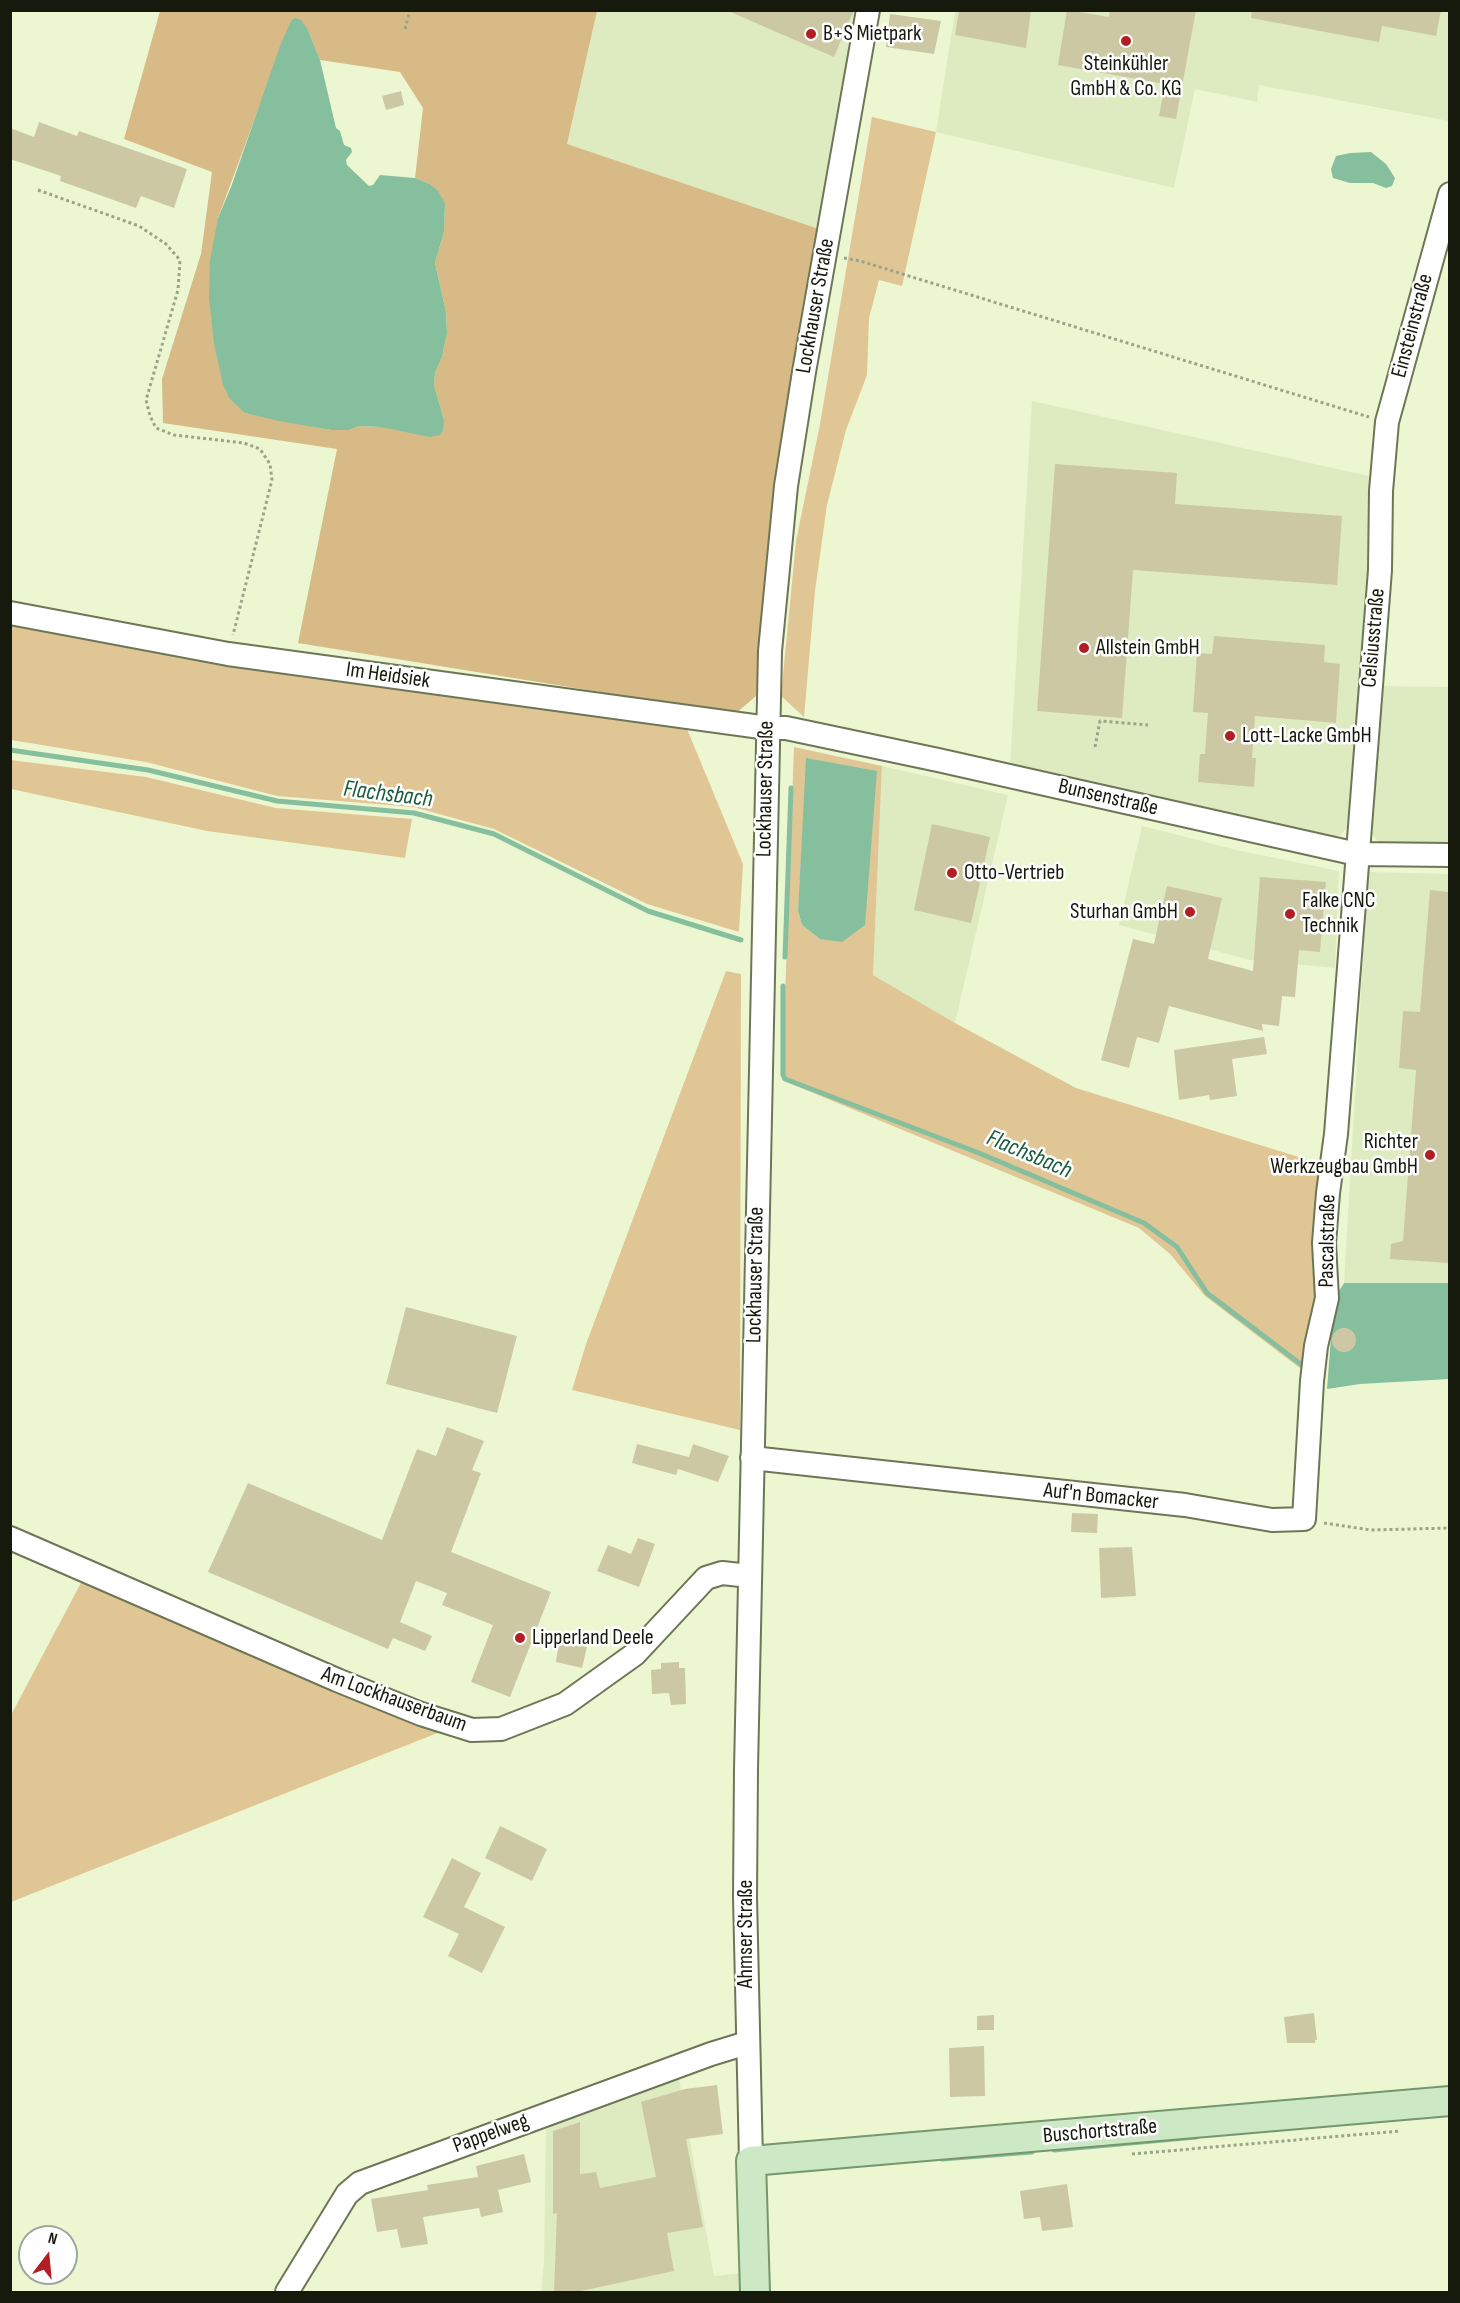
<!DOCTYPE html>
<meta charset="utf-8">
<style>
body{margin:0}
#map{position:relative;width:1460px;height:2303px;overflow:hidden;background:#ecf7d2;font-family:"Sofia Sans Condensed",sans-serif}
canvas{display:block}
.frame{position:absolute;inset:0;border:12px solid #161a0d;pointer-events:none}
.north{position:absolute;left:18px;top:2225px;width:60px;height:60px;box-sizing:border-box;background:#fefefe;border:2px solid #a1a39e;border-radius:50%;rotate:16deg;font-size:16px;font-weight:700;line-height:24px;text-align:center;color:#161a0d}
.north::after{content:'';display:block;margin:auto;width:21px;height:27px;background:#b11f25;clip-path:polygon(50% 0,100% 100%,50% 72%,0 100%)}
</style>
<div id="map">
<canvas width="1460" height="2303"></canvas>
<div class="frame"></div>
<div class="north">N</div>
</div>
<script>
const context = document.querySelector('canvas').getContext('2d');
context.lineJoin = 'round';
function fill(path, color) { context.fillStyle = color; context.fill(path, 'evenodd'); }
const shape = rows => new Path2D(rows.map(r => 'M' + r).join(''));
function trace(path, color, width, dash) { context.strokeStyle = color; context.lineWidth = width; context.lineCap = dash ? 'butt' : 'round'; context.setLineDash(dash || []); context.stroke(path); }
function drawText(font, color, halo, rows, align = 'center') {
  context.font = font + ' "Sofia Sans Condensed",sans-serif'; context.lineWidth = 5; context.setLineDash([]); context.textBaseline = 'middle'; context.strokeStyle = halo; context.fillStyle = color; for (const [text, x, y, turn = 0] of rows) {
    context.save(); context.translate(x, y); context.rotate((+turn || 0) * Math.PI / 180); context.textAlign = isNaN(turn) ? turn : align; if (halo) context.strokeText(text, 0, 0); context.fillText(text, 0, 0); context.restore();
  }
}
const built = shape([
 [597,11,857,11,819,229,567,144],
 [955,11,1449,11,1449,121,1259,85,1257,102,1195,89,1174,188,936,132],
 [1032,401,1378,478,1349,826,1336,839,1010,766],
 [1380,686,1449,687,1449,846,1381,845,1367,828],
 [882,766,1008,795,955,1023,873,975],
 [1142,826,1241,851,1339,871,1335,968,1250,960,1119,925],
 [1368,872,1449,874,1449,1283,1344,1283],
 [678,2073,714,2276,743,2273,744,2292,541,2292,544,2261,546,2122]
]);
const green = shape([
 [872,117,936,132,902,286,879,280,869,318,867,375,846,430,827,505,815,591,804,717,781,696,796,541,820,424],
 [10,624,149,652,687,729,743,864,739,932,647,904,494,829,413,807,277,796,146,762,11,740],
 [794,747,882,766,873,975,955,1023,1076,1088,1318,1163,1315,1263,1320,1302,1305,1372,1205,1296,1170,1254,1139,1228,782,1080],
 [807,758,820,939,802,925,798,911],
 [11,760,146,777,276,808,412,819,405,858,207,831,11,789],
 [726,971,741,974,740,1430,572,1390,586,1344],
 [83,1579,337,1693,445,1730,11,1902,11,1715]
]);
const forest = shape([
 [160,11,597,11,567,144,819,229,772,516,756,696,735,714,298,643,337,449,163,423,162,379,201,254,212,172,124,139],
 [291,21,308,30,320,60,400,72,423,108,415,178,430,184,445,203,444,232,435,263,446,312,447,332,442,357,435,373,434,385,444,420,381,427,359,426,349,430,331,430,245,413,218,218]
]);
const water = shape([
 [295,18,301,20,308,30,320,60,336,128,340,131,344,145,351,148,352,152,346,160,347,165,369,186,373,185,380,175,415,178,430,184,438,191,445,203,444,232,435,263,446,312,447,333,442,357,435,373,434,385,444,420,443,430,440,435,430,437,381,427,359,426,349,430,331,430,279,421,245,413,229,398,223,384,214,344,209,298,210,261,218,218,231,187,280,46,291,21],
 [1371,152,1386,164,1395,178,1392,186,1386,188,1373,183,1350,183,1333,178,1331,169,1336,156,1350,153],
 [806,758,877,771,865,925,842,942,820,939,802,925,798,911],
 [1344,1283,1449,1283,1449,1379,1360,1384,1327,1389,1334,1299]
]);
const stream = shape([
 [10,750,148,770,277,801,414,813,494,834,648,911,741,940],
 [785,957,791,788],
 [783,986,783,1075,785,1079,979,1153,1144,1223,1177,1247,1207,1293,1302,1365],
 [1054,2150,1196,2137],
 [942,2159,1032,2152]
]);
const building = shape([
 [726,10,854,10,834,57],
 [959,10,1031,10,1026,48,955,35],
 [1067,10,1109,17,1110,10,1196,10,1176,119,1159,116,1165,84,1058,65],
 [1252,10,1441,10,1436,36,1382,26,1379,42,1251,18],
 [890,14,941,21,934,54,886,47],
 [401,91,404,105,386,110,382,96],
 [39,122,77,136,79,131,187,169,174,208,141,196,136,208,60,181,61,176,10,159,10,128,34,137],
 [1055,464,1177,473,1175,504,1342,516,1337,585,1133,570,1122,718,1037,711],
 [1214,636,1325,645,1324,662,1340,664,1336,723,1255,716,1252,758,1256,758,1254,787,1198,782,1200,754,1205,754,1208,713,1193,712,1197,653,1212,654],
 [932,824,990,837,971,923,914,910],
 [1260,877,1326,882,1320,952,1299,950,1295,997,1282,996,1279,1026,1262,1024,1263,1031,1169,1006,1159,1043,1137,1037,1129,1068,1101,1060,1133,939,1154,944,1167,886,1222,898,1208,959,1253,971],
 [1430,890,1449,892,1449,1263,1390,1259,1391,1244,1403,1241,1416,1070,1399,1068,1403,1011,1420,1012],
 [1264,1037,1267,1054,1232,1059,1237,1096,1210,1100,1209,1095,1179,1100,1174,1050],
 [406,1307,517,1336,497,1413,386,1384],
 '1332 1340a12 12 0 1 1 24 0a12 12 0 1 1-24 0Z',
 [447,1427,484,1441,472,1470,481,1473,451,1552,551,1592,510,1697,471,1682,493,1625,442,1605,447,1593,416,1581,400,1622,432,1636,425,1651,393,1638,388,1649,208,1572,248,1483,382,1540,417,1449,436,1456],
 [637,1444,689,1457,693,1444,729,1456,718,1482,678,1469,676,1475,632,1463],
 [1072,1513,1098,1514,1097,1533,1071,1532],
 [638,1538,655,1544,639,1587,597,1571,608,1545,631,1554],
 [1132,1547,1136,1596,1101,1598,1099,1548],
 [559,1640,587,1647,582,1668,556,1662],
 [679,1662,679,1668,685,1668,686,1704,671,1705,669,1693,652,1694,651,1670,661,1669,661,1663],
 [500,1826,547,1849,532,1881,485,1858],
 [452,1858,481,1873,464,1907,505,1927,482,1973,448,1956,459,1934,423,1917],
 [1314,2013,1317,2040,1315,2040,1315,2043,1287,2043,1284,2017],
 [994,2015,994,2030,977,2030,977,2016],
 [984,2046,985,2096,950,2097,949,2048],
 [717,2085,723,2134,686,2139,703,2227,667,2233,674,2271,576,2292,554,2292,557,2213,553,2214,553,2131,580,2122,580,2174,596,2172,600,2188,656,2177,641,2102,685,2089],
 [524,2154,531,2182,498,2190,503,2212,481,2217,479,2208,423,2217,428,2244,401,2248,397,2229,377,2232,371,2199,428,2190,427,2185,478,2177,476,2166],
 [1067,2184,1073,2227,1042,2231,1040,2217,1024,2219,1020,2191]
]);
const path = shape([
 [405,29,410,10],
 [38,190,139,226,166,244,180,260,178,290,146,400,150,416,156,428,174,435,244,443,260,449,270,464,272,480,233,635],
 [844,258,860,261,1369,417],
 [1095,747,1100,721,1148,725],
 [1324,1523,1371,1530,1450,1528],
 [1132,2154,1400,2131]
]);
const minor = shape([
 [10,613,228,654,768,728,786,728,938,760,1357,854,1450,855],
 [752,1458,1185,1505,1272,1520,1304,1519,1312,1381,1316,1346,1327,1298,1324,1243,1328,1193,1336,1134,1380,570,1381,491,1387,422,1450,194],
 [10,1538,337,1680,421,1714,472,1730,501,1729,565,1704,635,1654,706,1578,722,1573,750,1576],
 [751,2161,745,1897,746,1769,770,651,786,486,804,372,868,10],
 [287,2292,347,2194,360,2183,711,2054,747,2043]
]);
const major = shape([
 [755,2292,751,2161,1450,2101]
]);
const markers = [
 [811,34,6,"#b11f25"],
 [1126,41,6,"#b11f25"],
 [1084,648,6,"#b11f25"],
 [1230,736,6,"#b11f25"],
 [952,873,6,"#b11f25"],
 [1190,912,6,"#b11f25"],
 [1290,914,6,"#b11f25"],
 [1430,1155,6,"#b11f25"],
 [520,1638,6,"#b11f25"]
];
const poiNames = [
 ["B+S Mietpark",823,34],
 ["Steinkühler",1126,64,"center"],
 ["GmbH & Co. KG",1126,89,"center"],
 ["Allstein GmbH",1096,648],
 ["Lott-Lacke GmbH",1242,736],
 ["Otto-Vertrieb",964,873],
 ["Falke CNC",1302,901],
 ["Technik",1302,926],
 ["Sturhan GmbH",1178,912,"right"],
 ["Richter",1418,1142,"right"],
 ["Werkzeugbau GmbH",1418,1167,"right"],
 ["Lipperland Deele",532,1638]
];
const streetNames = [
 ["Lockhauser Straße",816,306,-80],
 ["Einsteinstraße",1413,326,-75],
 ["Celsiusstraße",1374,638,-85],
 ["Im Heidsiek",388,676,8],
 ["Lockhauser Straße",766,789,-89],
 ["Bunsenstraße",1108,798,13],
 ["Pascalstraße",1328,1241,-89],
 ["Lockhauser Straße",756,1275,-89],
 ["Auf'n Bomacker",1101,1497,6],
 ["Am Lockhauserbaum",394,1700,20],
 ["Ahmser Straße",746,1934,-90],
 ["Buschortstraße",1100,2132,-5],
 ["Pappelweg",491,2134,-20]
];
const waterNames = [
 ["Flachsbach",388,795,7],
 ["Flachsbach",1029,1155,23]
];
fill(built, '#deeabf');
fill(green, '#e1c695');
fill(forest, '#d7ba85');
fill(water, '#86bf9e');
trace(stream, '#86bf9e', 5);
fill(building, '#cdc8a4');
trace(minor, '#6d7656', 26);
trace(major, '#76966c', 32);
trace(path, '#9ca488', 3, [3, 3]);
trace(minor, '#fff', 22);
trace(major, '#cce8c5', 28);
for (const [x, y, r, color] of markers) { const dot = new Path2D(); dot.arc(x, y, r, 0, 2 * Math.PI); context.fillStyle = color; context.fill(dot); trace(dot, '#fefefe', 2); }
drawText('22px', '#161a0d', '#fefefe', poiNames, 'left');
drawText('22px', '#161a0d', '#fefefe', streetNames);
drawText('italic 24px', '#195c3c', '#fefefe', waterNames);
</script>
